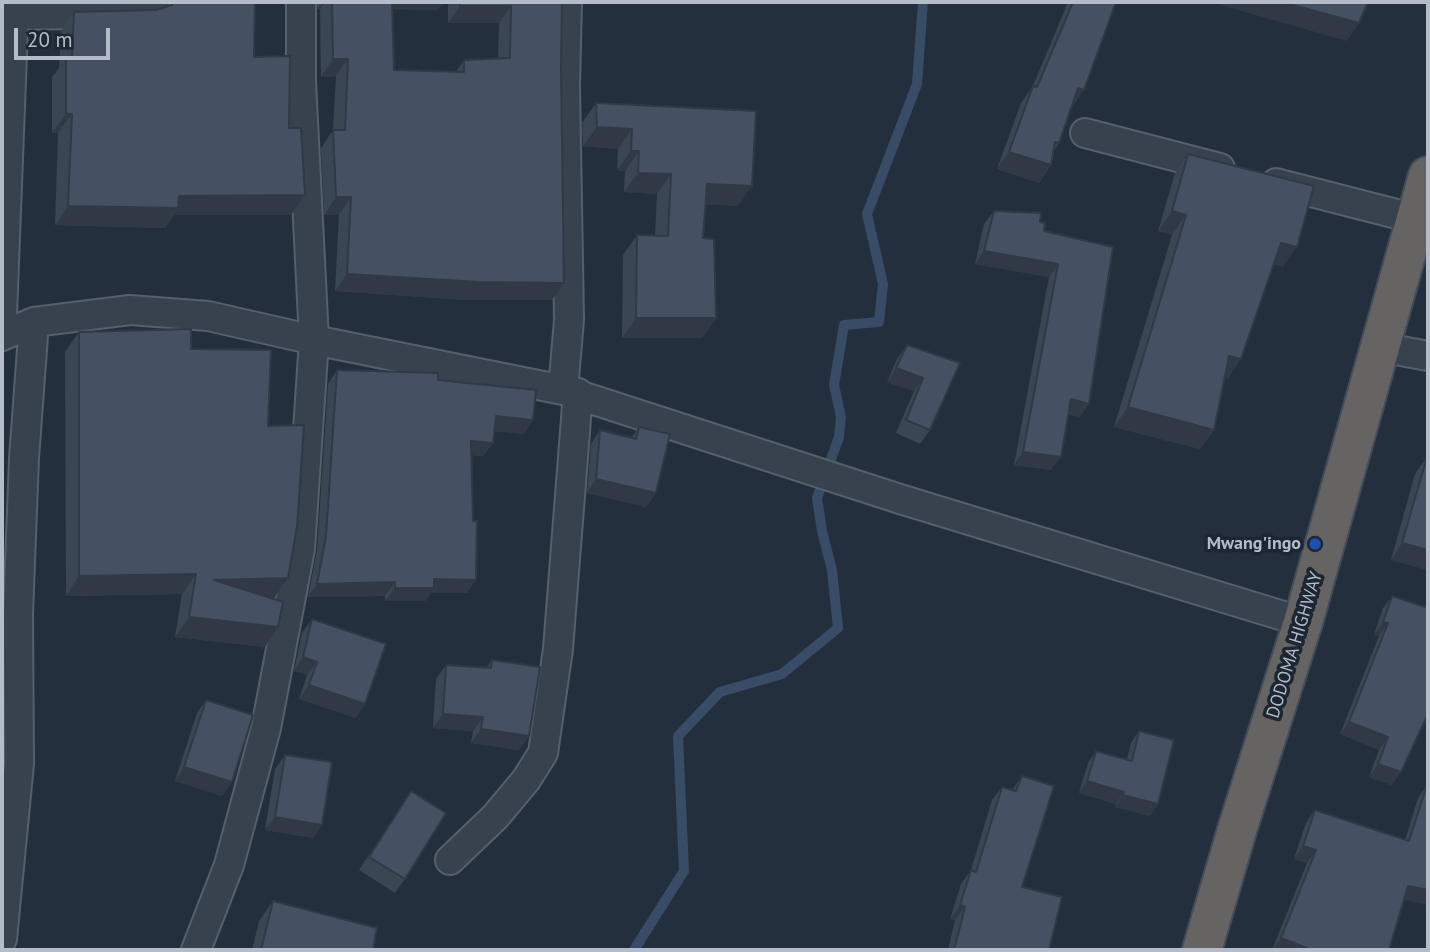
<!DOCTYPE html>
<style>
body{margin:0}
#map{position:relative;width:1430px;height:952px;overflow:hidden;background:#242f3e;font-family:"PT Sans",sans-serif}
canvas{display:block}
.frame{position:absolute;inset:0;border:4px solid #b4bcc9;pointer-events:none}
.scale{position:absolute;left:14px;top:28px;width:96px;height:32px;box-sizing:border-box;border:4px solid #b4bcc9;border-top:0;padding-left:9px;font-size:21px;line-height:24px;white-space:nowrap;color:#b4bcc9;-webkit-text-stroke:5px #1d2633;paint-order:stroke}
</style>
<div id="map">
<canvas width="1430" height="952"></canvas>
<div class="frame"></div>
<div class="scale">20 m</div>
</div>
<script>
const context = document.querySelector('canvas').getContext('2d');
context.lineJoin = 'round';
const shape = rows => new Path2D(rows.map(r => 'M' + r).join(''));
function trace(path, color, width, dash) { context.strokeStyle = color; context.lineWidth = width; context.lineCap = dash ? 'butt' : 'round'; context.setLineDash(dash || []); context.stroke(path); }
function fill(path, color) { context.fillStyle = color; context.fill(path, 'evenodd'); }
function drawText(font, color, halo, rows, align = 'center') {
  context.font = font + ' "PT Sans",sans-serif'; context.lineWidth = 7; context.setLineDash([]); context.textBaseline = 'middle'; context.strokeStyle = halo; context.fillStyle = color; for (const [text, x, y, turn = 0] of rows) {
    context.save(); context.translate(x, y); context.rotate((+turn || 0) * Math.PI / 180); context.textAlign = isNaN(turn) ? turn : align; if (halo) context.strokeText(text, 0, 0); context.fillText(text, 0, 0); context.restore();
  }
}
const stream = shape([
 [634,950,684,871,678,736,720,692,782,674,838,628,832,570,822,531,817,498,839,437,841,417,834,385,844,325,879,322,883,284,867,214,917,84,923,2]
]);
const minor = shape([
 [15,15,142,13,151,9,155,2],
 [1085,133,1220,168],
 [1276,183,1416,219],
 [2,315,14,2],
 [2,336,34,322,130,310,208,316,314,340,563,390,900,499,1303,622],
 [1380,347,1428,356],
 [563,390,569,320,565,85,567,2],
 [450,860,495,817,526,780,543,753,558,649,578,393],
 [2,939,19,764,18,614,24,458,34,322],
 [196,950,229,865,266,728,300,549,314,340,301,81,301,2]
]);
const trunk = shape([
 [1202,950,1237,830,1303,622,1428,176]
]);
const wall = shape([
 [316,2,443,2,438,10,393,9,394,70,456,72,464,60,498,59,499,23,448,23,448,2,562,2,552,300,467,300,335,291,339,214,324,215,321,148,333,130,336,76,321,77,320,9,318,9],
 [1068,2,1116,2,1072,107,1059,143,1054,151,1051,165,1039,183,997,169,1021,103,1033,86],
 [74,12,254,57,289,128,291,215,174,215,165,228,55,225,58,133,52,133,52,77,59,68,61,31],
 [596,103,738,206,705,204,703,238,716,318,702,338,622,338,623,255,637,235,655,236,657,194,624,192,625,171,617,170,618,149,583,146,582,123],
 [1188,154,1283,267,1274,264,1228,379,1225,378,1214,430,1200,449,1114,427,1172,235,1158,231,1175,173],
 [994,211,1040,222,1044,231,1113,247,1080,417,1068,414,1051,470,1014,465,1049,277,975,264,984,224],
 [79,332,191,349,268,426,288,578,274,598,270,598,278,627,265,647,175,637,182,594,66,596,65,352],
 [907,345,960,363,930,430,920,444,896,433,914,391,887,382,897,359],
 [337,370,438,380,524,434,494,431,493,443,483,456,471,455,467,593,431,593,425,601,385,601,385,596,308,597,317,550,328,384],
 [639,427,656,493,646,507,587,493,591,444,600,430,631,438],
 [1427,457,1428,570,1391,560,1415,474],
 [1392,596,1392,785,1369,777,1379,750,1340,734,1379,636,1374,635,1383,608],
 [312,619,356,718,299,699,307,675,294,671,302,633],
 [492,660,529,736,519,750,471,743,473,731,433,728,436,679,446,665,486,668],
 [206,700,232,782,222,796,175,781,197,713],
 [1139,731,1158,804,1150,816,1115,807,1116,804,1079,793,1088,763,1096,751,1127,759,1131,743],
 [285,755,322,825,313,838,265,830,275,769],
 [1022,776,1022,887,1049,950,948,950,955,920,950,919,961,884,971,870,992,800,1002,787,1012,790],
 [1427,785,1404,900,1389,950,1272,950,1307,863,1294,859,1306,823,1315,810,1405,840,1418,798],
 [411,791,405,879,395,893,359,870],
 [273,901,373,950,252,950,259,921]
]);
const shadedWall = shape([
 [323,2,325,2,320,9,318,9],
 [385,2,443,2,438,10,380,9],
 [1214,2,1282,2,1359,23,1347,41,1227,7],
 [460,6,511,6,499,23,448,23],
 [333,59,348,59,336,76,321,77],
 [1078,88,1084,90,1072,107],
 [66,114,72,114,58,133,52,133],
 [597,127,632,129,618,149,583,146],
 [631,151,639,151,625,171,617,170],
 [1009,152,1051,165,1039,183,997,169],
 [638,173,671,174,657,194,624,192],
 [707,184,752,186,738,206,693,204],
 [305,195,291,215,174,215,165,228,55,225,68,206,179,196],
 [336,197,351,197,339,214,324,215],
 [1172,211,1186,215,1172,235,1158,231],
 [1281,243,1297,247,1283,267,1267,262],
 [984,251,1058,264,1049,277,975,264],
 [347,274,564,283,552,300,467,300,335,291],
 [636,318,716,318,702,338,622,338],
 [1229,356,1241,359,1228,379,1215,376],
 [896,368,923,378,914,391,887,382],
 [1071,399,1089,404,1080,417,1062,413],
 [1128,407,1214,430,1200,449,1114,427],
 [496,416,533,420,524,434,486,430],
 [471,441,493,443,483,456,461,454],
 [1023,452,1061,457,1051,470,1014,465],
 [596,479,656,493,646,507,587,493],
 [1402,543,1428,550,1428,570,1391,560],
 [196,574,182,594,66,596,79,576],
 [288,578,274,598,201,600,214,580],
 [434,579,476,580,467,593,431,593,425,601,385,601,395,588],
 [395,582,385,596,308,597,317,584],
 [189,617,278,627,265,647,175,637],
 [1383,622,1388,623,1379,636,1374,635],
 [303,657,317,662,307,675,294,671],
 [309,685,365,704,356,718,299,699],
 [443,714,483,717,473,731,433,728],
 [1349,722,1388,737,1379,750,1340,734],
 [481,729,529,736,519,750,471,743],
 [1378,764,1401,772,1392,785,1369,777],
 [184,767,232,782,222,796,175,781],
 [1087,781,1124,792,1116,804,1079,793],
 [1123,795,1158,804,1150,816,1115,807],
 [275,817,322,825,313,838,265,830],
 [1303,846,1316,850,1307,863,1294,859],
 [1408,886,1428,890,1428,905,1399,899],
 [960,905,965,907,955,920,950,919],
 [1281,938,1312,950,1273,950]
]);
const building = shape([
 [174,2,255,2,254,57,290,56,289,128,301,128,305,195,179,196,178,208,68,206,72,114,66,114,66,58,72,58,74,12,156,10,172,5,174,2],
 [332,2,392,2,394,70,464,72,464,60,510,58,511,6,460,6,460,2,562,2,561,68,564,283,479,282,347,274,351,197,336,197,333,130,345,130,348,59,333,59,332,2],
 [1073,2,1116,2,1084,90,1078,88,1059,143,1055,142,1051,165,1009,152,1033,86,1037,87,1073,2],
 [1282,2,1368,2,1359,23,1282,2],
 [596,103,756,111,752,186,707,184,703,238,714,239,716,318,636,318,637,235,668,236,671,174,638,173,639,151,631,151,632,129,597,127,596,103],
 [1188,154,1314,186,1297,247,1281,243,1241,359,1229,356,1214,430,1128,407,1186,215,1172,211,1188,154],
 [994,211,1041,213,1040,222,1045,223,1044,231,1113,247,1089,404,1071,399,1061,457,1023,452,1058,264,984,251,994,211],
 [191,329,191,349,271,350,268,426,304,425,297,527,288,578,214,580,283,602,278,627,189,617,196,574,79,576,79,332,191,329],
 [907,345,960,363,930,430,906,420,923,378,896,368,907,345],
 [337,370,438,373,438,380,536,390,533,420,496,416,493,443,471,441,473,521,477,521,476,580,434,579,434,588,395,588,395,582,317,584,326,536,337,370],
 [639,427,670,434,656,493,596,479,600,430,636,439,639,427],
 [1427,457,1428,457,1428,550,1402,543,1427,457],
 [1392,596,1428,608,1428,714,1401,772,1378,764,1388,737,1349,722,1388,623,1383,622,1392,596],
 [312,619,386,644,365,704,309,685,317,662,303,657,312,619],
 [492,660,540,667,529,736,481,729,483,717,443,714,446,665,491,668,492,660],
 [206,700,253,715,232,782,184,767,206,700],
 [1139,731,1174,740,1158,804,1123,795,1124,792,1087,781,1096,751,1132,761,1139,731],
 [285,755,332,762,322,825,275,817,285,755],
 [1022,776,1054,786,1022,887,1062,897,1049,950,954,950,965,907,960,905,971,870,976,872,1002,787,1016,791,1022,776],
 [1427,785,1428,785,1428,890,1408,886,1389,950,1347,950,1342,949,1342,950,1312,950,1281,938,1316,850,1303,846,1315,810,1409,841,1427,785],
 [411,791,446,813,405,879,369,857,411,791],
 [273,901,377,928,373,950,261,950,273,901]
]);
const markers = [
 [1315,544,7,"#1a4fb4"]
];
const poiNames = [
 ["Mwang'ingo",1301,544]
];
const streetNames = [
 ["DODOMA HIGHWAY",1295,645,-73]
];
trace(stream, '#394c67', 10);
trace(minor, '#565f6c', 32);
trace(trunk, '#434c59', 42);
trace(minor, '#38414e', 28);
trace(trunk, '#656462', 38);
fill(wall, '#3b4654');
fill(shadedWall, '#303945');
fill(building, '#455162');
trace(building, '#303945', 2);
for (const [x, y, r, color] of markers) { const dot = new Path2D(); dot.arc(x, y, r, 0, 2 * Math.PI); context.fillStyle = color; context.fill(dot); trace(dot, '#1d2633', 2.5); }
drawText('bold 18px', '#b4bcc9', '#1d2633', poiNames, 'right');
drawText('18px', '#b4bcc9', '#1d2633', streetNames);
</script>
